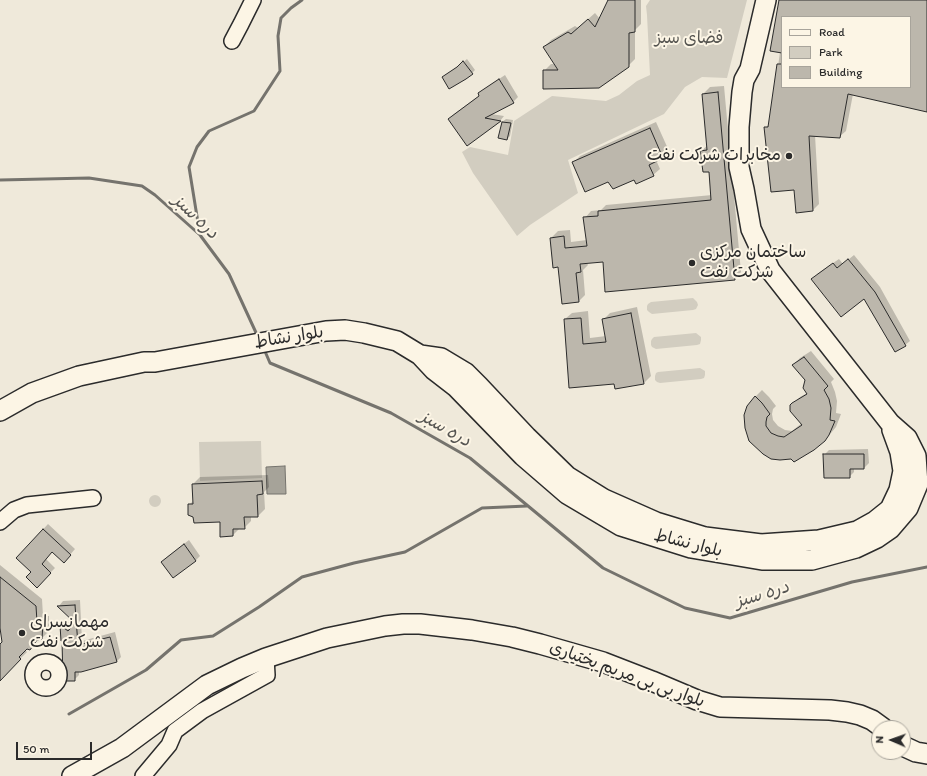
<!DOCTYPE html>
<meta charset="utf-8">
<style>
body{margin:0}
#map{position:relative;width:927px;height:776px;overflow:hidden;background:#efe9da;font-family:Itim,sans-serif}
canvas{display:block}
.legend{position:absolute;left:781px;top:16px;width:130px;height:72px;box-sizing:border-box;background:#fcf5e5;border:1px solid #a8a49b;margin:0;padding:5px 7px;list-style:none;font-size:12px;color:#2b2b2b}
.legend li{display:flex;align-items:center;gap:8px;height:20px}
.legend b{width:20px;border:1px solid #a8a49b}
.north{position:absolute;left:871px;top:720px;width:40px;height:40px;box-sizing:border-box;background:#fcf5e5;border:1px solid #a8a49b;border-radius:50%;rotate:272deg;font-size:11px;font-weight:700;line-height:16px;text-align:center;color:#2b2b2b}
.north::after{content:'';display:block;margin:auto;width:14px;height:18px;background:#2b2b2b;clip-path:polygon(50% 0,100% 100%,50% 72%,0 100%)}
.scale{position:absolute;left:16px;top:742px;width:76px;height:18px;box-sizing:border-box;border:2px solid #2b2b2b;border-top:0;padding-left:5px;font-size:12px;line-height:14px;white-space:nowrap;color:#2b2b2b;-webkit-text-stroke:3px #fcf5e5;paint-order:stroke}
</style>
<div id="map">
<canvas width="927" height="776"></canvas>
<ul class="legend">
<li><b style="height:5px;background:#fcf5e5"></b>Road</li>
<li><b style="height:11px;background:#d2cdc0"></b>Park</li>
<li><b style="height:11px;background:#bcb7ac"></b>Building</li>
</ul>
<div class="north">N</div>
<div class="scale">50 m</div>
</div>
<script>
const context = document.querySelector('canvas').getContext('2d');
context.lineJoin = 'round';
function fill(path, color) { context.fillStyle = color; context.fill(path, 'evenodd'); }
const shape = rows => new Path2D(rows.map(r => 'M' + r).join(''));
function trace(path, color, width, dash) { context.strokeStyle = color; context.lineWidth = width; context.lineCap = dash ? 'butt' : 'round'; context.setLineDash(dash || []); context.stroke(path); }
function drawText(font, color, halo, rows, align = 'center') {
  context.font = font + ' Itim,"Playpen Sans Arabic",sans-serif'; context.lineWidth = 4; context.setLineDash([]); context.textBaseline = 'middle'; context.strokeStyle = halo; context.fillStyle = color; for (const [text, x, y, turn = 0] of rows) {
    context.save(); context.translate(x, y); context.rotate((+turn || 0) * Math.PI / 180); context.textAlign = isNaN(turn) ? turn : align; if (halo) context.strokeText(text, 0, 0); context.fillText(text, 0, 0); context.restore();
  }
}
const green = shape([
 [650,0,747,0,727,78,702,77,685,87,664,114,568,160,578,193,530,225,517,236,473,173,462,152,470,147,508,155,514,121,552,96,606,101,619,95,637,81,650,75,647,15,646,6],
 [693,298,697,302,698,305,696,309,693,310,652,314,649,312,647,310,647,306,648,304,651,302],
 [696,333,701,337,701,340,700,344,697,345,656,349,652,347,651,345,651,341,652,339,654,337],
 [700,368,705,371,705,375,704,378,701,379,660,383,657,382,655,380,655,376,656,373,658,372],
 [261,441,262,478,200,481,199,442],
 '149 501a6 6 0 1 1 12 0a6 6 0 1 1-12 0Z'
]);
const water = shape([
 [285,466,286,494,267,494,266,467,285,466]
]);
const shadow = shape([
 [609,0,641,0,641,24,635,30,635,59,628,66,599,87,544,71,551,64,555,64,544,47,551,40,575,26,578,28,595,13,600,19],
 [780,0,927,0,927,111,853,94,846,131,839,137,815,135,819,204,813,210,765,128,770,124,780,52],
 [782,17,910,17,910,87,782,87],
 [467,59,475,70,472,73,444,77,461,64],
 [505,75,518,97,513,102,491,114,504,116,500,121,467,144,449,119,454,114,480,95,479,94,484,89],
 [724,86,741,272,735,279,604,261,587,263,588,265,583,270,585,295,579,301,559,266,551,238,558,231,570,230,571,242,587,240,585,218,591,211,601,210,606,205,712,195,709,171,701,151,708,145,703,94,710,87],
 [506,119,513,120,510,136,507,139,499,137,502,122],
 [656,122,669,151,662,157,656,160,660,169,653,175,609,181,573,163,580,156],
 [854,255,880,287,910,341,905,345,865,297,817,274,839,259,843,264],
 [637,307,651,376,644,383,616,388,615,383,570,386,565,319,572,313,588,311,590,338,606,336,603,320,610,313],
 [811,351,834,379,831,382,835,392,837,401,836,413,841,414,836,427,831,433,824,440,792,458,772,458,755,397,762,390,769,397,776,406,773,409,772,414,773,420,778,426,785,430,792,431,802,423,791,405,800,397,807,393,806,380,793,365,800,358],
 [868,449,869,463,864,468,854,468,854,472,849,477,824,455,829,450],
 [268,475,269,487,264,492,265,509,258,516,251,516,251,521,244,528,240,528,233,535,221,521,189,505,194,500,193,484,200,477],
 [48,524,75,549,64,562,53,551,46,559,55,568,42,581,17,558],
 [189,540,200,556,195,561,162,562,167,557],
 [0,565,42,599,43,616,49,616,49,631,42,638,38,639,29,649,26,648,25,650,27,652,0,679,0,646,3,642,0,619],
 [80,600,82,641,115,632,121,657,116,662,79,671,79,675,74,680,63,640,62,640,61,625,66,620,73,626,77,622,59,606,63,601]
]);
const stream = shape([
 [0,180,89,178,142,186,155,195,200,235,229,274,258,337],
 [200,235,189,167,197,147,209,131,254,111,280,71,278,36,281,18,291,8,302,0],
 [264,349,270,363,391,413,470,458,603,568,685,608,730,618,852,582,927,567],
 [69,714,146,670,181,640,213,636,259,607,302,577,354,563,405,552,482,508,527,506]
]);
const building = shape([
 [608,0,635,0,635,32,629,33,629,67,599,88,543,89,543,70,558,70,543,47,568,32,571,34,588,19,595,27,608,0],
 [779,0,927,0,927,112,848,94,840,138,809,136,813,211,796,213,794,190,771,192,764,127,768,127,777,64,782,64,782,87,910,87,910,17,782,17,782,53,770,51,779,0],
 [463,61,473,74,466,79,449,89,442,77,457,67,463,61],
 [499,79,514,103,485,118,501,121,467,146,448,119,479,96,478,93,499,79],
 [718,92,735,280,605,292,603,262,580,264,581,272,576,273,579,302,562,304,558,267,553,268,550,238,564,236,565,248,587,246,583,217,598,216,598,211,711,200,709,172,703,172,700,151,707,150,702,94,718,92],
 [502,122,511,123,507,140,498,138,502,122],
 [650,128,663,158,649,165,654,176,636,184,634,180,613,189,608,182,585,192,572,162,650,128],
 [848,259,875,292,906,346,895,352,864,299,841,317,811,279,833,263,837,268,848,259],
 [631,313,644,384,615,389,614,384,569,388,564,319,581,318,583,344,606,342,602,319,631,313],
 [804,357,828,386,824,390,829,399,831,408,830,420,835,421,829,435,825,441,814,450,794,462,791,459,780,460,771,459,763,454,749,441,745,428,744,415,747,406,755,396,762,403,770,414,767,417,766,422,766,426,771,433,778,436,784,437,802,425,790,411,790,405,792,403,807,394,803,388,805,380,792,365,804,357],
 [823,454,864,454,864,469,850,469,850,478,824,478,823,454],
 [262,481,263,494,257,495,258,517,244,517,245,529,233,529,233,536,220,537,220,522,194,523,193,517,188,515,188,504,193,504,192,484,262,481],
 [43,529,71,555,64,563,52,552,42,564,51,573,37,588,26,577,31,572,16,558,43,529],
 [184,544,196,561,173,578,161,562,184,544],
 [0,577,36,606,37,622,43,622,42,639,37,640,30,650,27,649,19,657,21,659,0,681,0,644,2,642,0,628,0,577],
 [75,605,78,645,110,637,117,662,81,672,75,672,75,681,63,681,62,641,61,641,60,625,68,631,75,623,57,606,75,605]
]);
const minor = shape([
 [232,41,241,24,253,0],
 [0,522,14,510,27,505,93,498],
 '33 675a13 13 0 1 1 26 0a13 13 0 1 1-26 0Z',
 [143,776,169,745,175,731,202,711,267,675,266,658]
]);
const major = shape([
 [420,355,441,358,466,373,479,386,527,437,567,476,604,499,656,522,705,537,761,544,819,540,857,531,875,521,890,509,899,490,903,471,900,452,892,430],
 [0,411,32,393,79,376,144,362,155,362,326,331,345,330,364,333,397,341,420,355,434,370,456,387,523,456,567,494,621,526,691,548,762,560,812,560,856,548,877,538,890,529,908,508,918,484,916,456,907,438,890,423,770,270,751,229,744,189,739,167,739,127,742,92,744,80,750,69,766,0],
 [903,746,916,752,927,754],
 [72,776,122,748,207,685,242,668,266,658,327,638,385,626,403,624,420,624,472,630,512,637,540,644,603,662,652,681,697,700,720,707,830,710,847,712,860,715,872,720,883,728]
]);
const markers = [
 [789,156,4,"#2b2b2b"],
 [692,263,4,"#2b2b2b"],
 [22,633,4,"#2b2b2b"]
];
const parkNames = [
 ["فضای سبز",689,39]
];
const poiNames = [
 ["مخابرات شرکت نفت",781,156,"right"],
 ["ساختمان مرکزی",700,253],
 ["شرکت نفت",700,273],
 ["مهمانسرای",30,623],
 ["شرکت نفت",30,643]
];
const streetNames = [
 ["بلوار نشاط",289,338,-9],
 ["بلوار نشاط",688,544,14],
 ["بلوار بی بی مریم بختیاری",627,675,20]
];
const waterNames = [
 ["دره سبز",195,217,44],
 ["دره سبز",445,429,30],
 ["دره سبز",762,595,-17]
];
fill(green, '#d2cdc0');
fill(water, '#a6a399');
trace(water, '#75736d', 1);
fill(shadow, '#0003');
trace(stream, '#75736d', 3);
fill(building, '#bcb7ac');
trace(building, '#2b2b2b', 1);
trace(minor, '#2b2b2b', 18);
trace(major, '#2b2b2b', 22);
trace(minor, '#fcf5e5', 15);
trace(major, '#fcf5e5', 19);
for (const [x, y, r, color] of markers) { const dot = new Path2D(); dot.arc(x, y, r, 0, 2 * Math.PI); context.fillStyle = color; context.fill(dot); trace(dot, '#fcf5e5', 1.5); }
drawText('17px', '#555450', '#fcf5e5', parkNames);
drawText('17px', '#2b2b2b', '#fcf5e5', poiNames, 'left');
drawText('17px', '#2b2b2b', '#fcf5e5', streetNames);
drawText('italic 18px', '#565552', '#fcf5e5', waterNames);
</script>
